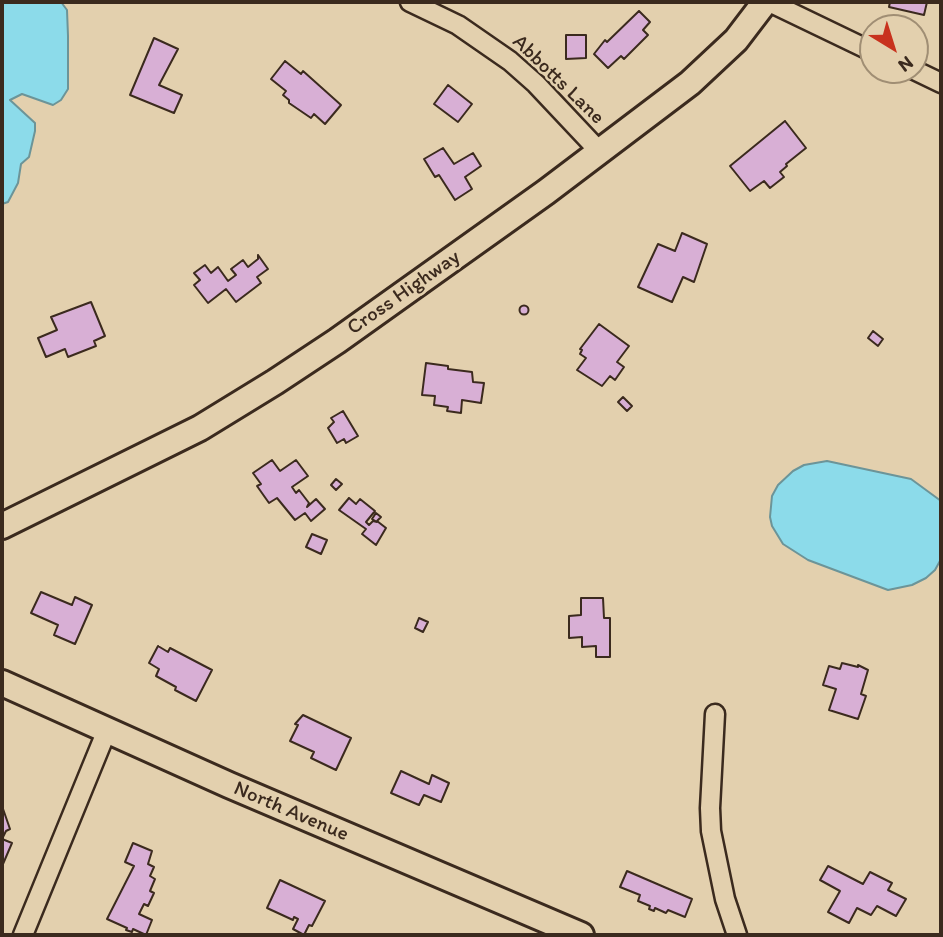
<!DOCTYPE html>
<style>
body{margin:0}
#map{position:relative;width:943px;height:937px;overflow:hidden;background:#e3d0ae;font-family:Itim,sans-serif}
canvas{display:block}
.frame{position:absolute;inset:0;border:4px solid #3b2a1e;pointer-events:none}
.north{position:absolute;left:859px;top:14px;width:70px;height:70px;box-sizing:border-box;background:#e3d0ae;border:2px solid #a08e74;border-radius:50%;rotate:142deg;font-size:19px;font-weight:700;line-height:28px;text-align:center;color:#3b2a1e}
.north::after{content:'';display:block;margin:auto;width:24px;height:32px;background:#c8321e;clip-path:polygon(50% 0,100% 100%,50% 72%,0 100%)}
</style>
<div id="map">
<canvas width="943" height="937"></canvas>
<div class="frame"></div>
<div class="north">N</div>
</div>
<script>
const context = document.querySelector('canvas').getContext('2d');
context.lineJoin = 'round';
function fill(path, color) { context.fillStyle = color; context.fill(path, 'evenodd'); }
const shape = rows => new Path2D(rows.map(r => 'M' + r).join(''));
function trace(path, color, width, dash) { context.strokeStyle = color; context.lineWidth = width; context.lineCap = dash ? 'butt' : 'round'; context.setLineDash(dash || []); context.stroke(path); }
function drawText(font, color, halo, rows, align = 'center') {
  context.font = font + ' Itim,sans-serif'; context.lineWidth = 5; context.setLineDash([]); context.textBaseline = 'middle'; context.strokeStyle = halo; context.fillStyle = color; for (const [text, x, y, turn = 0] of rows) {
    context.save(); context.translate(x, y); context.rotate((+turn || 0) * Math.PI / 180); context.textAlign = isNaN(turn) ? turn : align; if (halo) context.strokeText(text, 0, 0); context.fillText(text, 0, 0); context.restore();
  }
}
const water = shape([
 [2,2,61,2,67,10,68,36,68,89,61,100,53,105,22,94,10,100,35,123,35,131,29,157,21,164,18,183,8,202,2,204,2,2],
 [827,461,911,479,941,501,941,559,935,570,926,578,912,585,888,590,808,560,783,544,772,526,770,517,772,496,778,485,793,471,804,465,827,461]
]);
const building = shape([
 [890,2,927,2,924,15,889,7,890,2],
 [639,11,650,22,643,30,648,35,624,59,621,56,608,68,594,54,605,40,607,42,639,11],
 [566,35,586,35,586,58,566,59,566,35],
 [154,38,178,49,159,85,182,95,174,113,130,95,154,38],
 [285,61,301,74,303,71,341,105,325,124,314,114,311,118,289,103,289,100,283,95,286,91,271,79,285,61],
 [448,85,472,104,458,122,434,104,448,85],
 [785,121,806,148,786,164,787,166,780,172,784,177,770,188,764,181,750,191,730,166,785,121],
 [443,148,454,164,473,153,481,166,465,177,472,189,455,200,439,175,435,177,424,159,443,148],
 [682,233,707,244,694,282,683,277,672,302,638,287,658,244,675,251,682,233],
 [258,255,268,269,257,277,261,283,236,302,226,289,208,303,194,285,200,280,194,273,205,265,211,273,218,267,228,281,236,275,231,269,243,260,248,267,258,259,258,255],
 [91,302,105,336,94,341,96,346,68,357,65,349,46,357,38,338,57,330,51,317,91,302],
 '519.5 310a4.5 4.5 0 1 1 9 0a4.5 4.5 0 1 1-9 0Z',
 [599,324,629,346,617,362,624,367,615,380,610,376,602,386,577,370,586,358,580,354,582,350,580,349,599,324],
 [873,331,883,339,878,346,868,338,873,331],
 [426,363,448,366,448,369,472,372,473,382,484,383,481,403,462,400,461,413,447,411,448,407,434,405,435,396,422,395,426,363],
 [623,397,632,406,627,411,618,402,623,397],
 [343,411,358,436,346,443,344,439,337,443,328,428,334,422,331,418,343,411],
 [272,460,280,471,296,460,308,476,292,487,296,493,299,490,309,503,307,507,316,499,325,509,311,521,305,513,295,520,277,498,269,503,257,486,261,484,253,473,272,460],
 [336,479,342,484,336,490,331,485,336,479],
 [349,498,356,504,360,499,375,511,366,522,369,525,373,521,377,522,372,519,376,513,381,517,377,521,386,528,376,545,362,534,366,529,339,510,349,498],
 [312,534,327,540,321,554,306,547,312,534],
 [41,592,72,605,75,597,92,605,75,644,54,635,58,625,31,613,41,592],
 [581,598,603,598,604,618,610,618,610,657,596,657,596,646,582,647,582,637,569,638,569,616,581,615,581,598],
 [419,618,428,622,423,632,415,628,419,618],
 [158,646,168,652,170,648,212,670,196,701,175,690,176,687,156,676,159,669,149,663,158,646],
 [842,663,858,667,858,665,868,670,861,694,866,696,858,719,829,710,836,689,823,685,829,666,840,669,842,663],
 [303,715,351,738,336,770,311,758,314,752,290,741,298,725,295,724,303,715],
 [401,771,429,784,432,775,449,783,441,802,424,795,419,805,391,793,401,771],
 [2,806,10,829,6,831,2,839,12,843,3,864,2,864,2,806],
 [133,843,152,851,148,864,154,867,150,876,155,879,150,891,154,893,148,906,144,904,139,914,152,920,146,935,133,929,132,932,126,930,127,928,107,919,134,866,125,862,133,843],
 [828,866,863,884,870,872,892,883,888,890,906,899,896,916,877,906,871,915,857,908,849,923,828,912,840,891,820,880,828,866],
 [627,871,692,899,685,917,668,910,666,913,655,908,654,911,649,909,650,906,638,901,640,895,620,887,627,871],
 [280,880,325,901,312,926,309,925,304,935,293,929,298,919,294,917,293,920,267,908,280,880]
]);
const street = shape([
 [410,2,458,25,510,61,536,84,600,152],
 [769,2,873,52],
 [914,70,941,83],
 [715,714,710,808,711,831,725,899,737,935],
 [23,935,107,730]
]);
const secondary = shape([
 [2,526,200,428,275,382,337,341,546,192,690,83,736,40,765,2],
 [2,683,229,785,581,935]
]);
const streetNames = [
 ["Abbotts Lane",558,80,44],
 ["Cross Highway",404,293,-35],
 ["North Avenue",291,812,23]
];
fill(water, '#8cdbea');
trace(water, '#6c9498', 2);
fill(building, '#d8afd5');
trace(building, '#3b2a1e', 2);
trace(street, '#3b2a1e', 23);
trace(secondary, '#3b2a1e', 30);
trace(street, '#e3d0ae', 18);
trace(secondary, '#e3d0ae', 24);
drawText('21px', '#3b2a1e', '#e3d0ae', streetNames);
</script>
